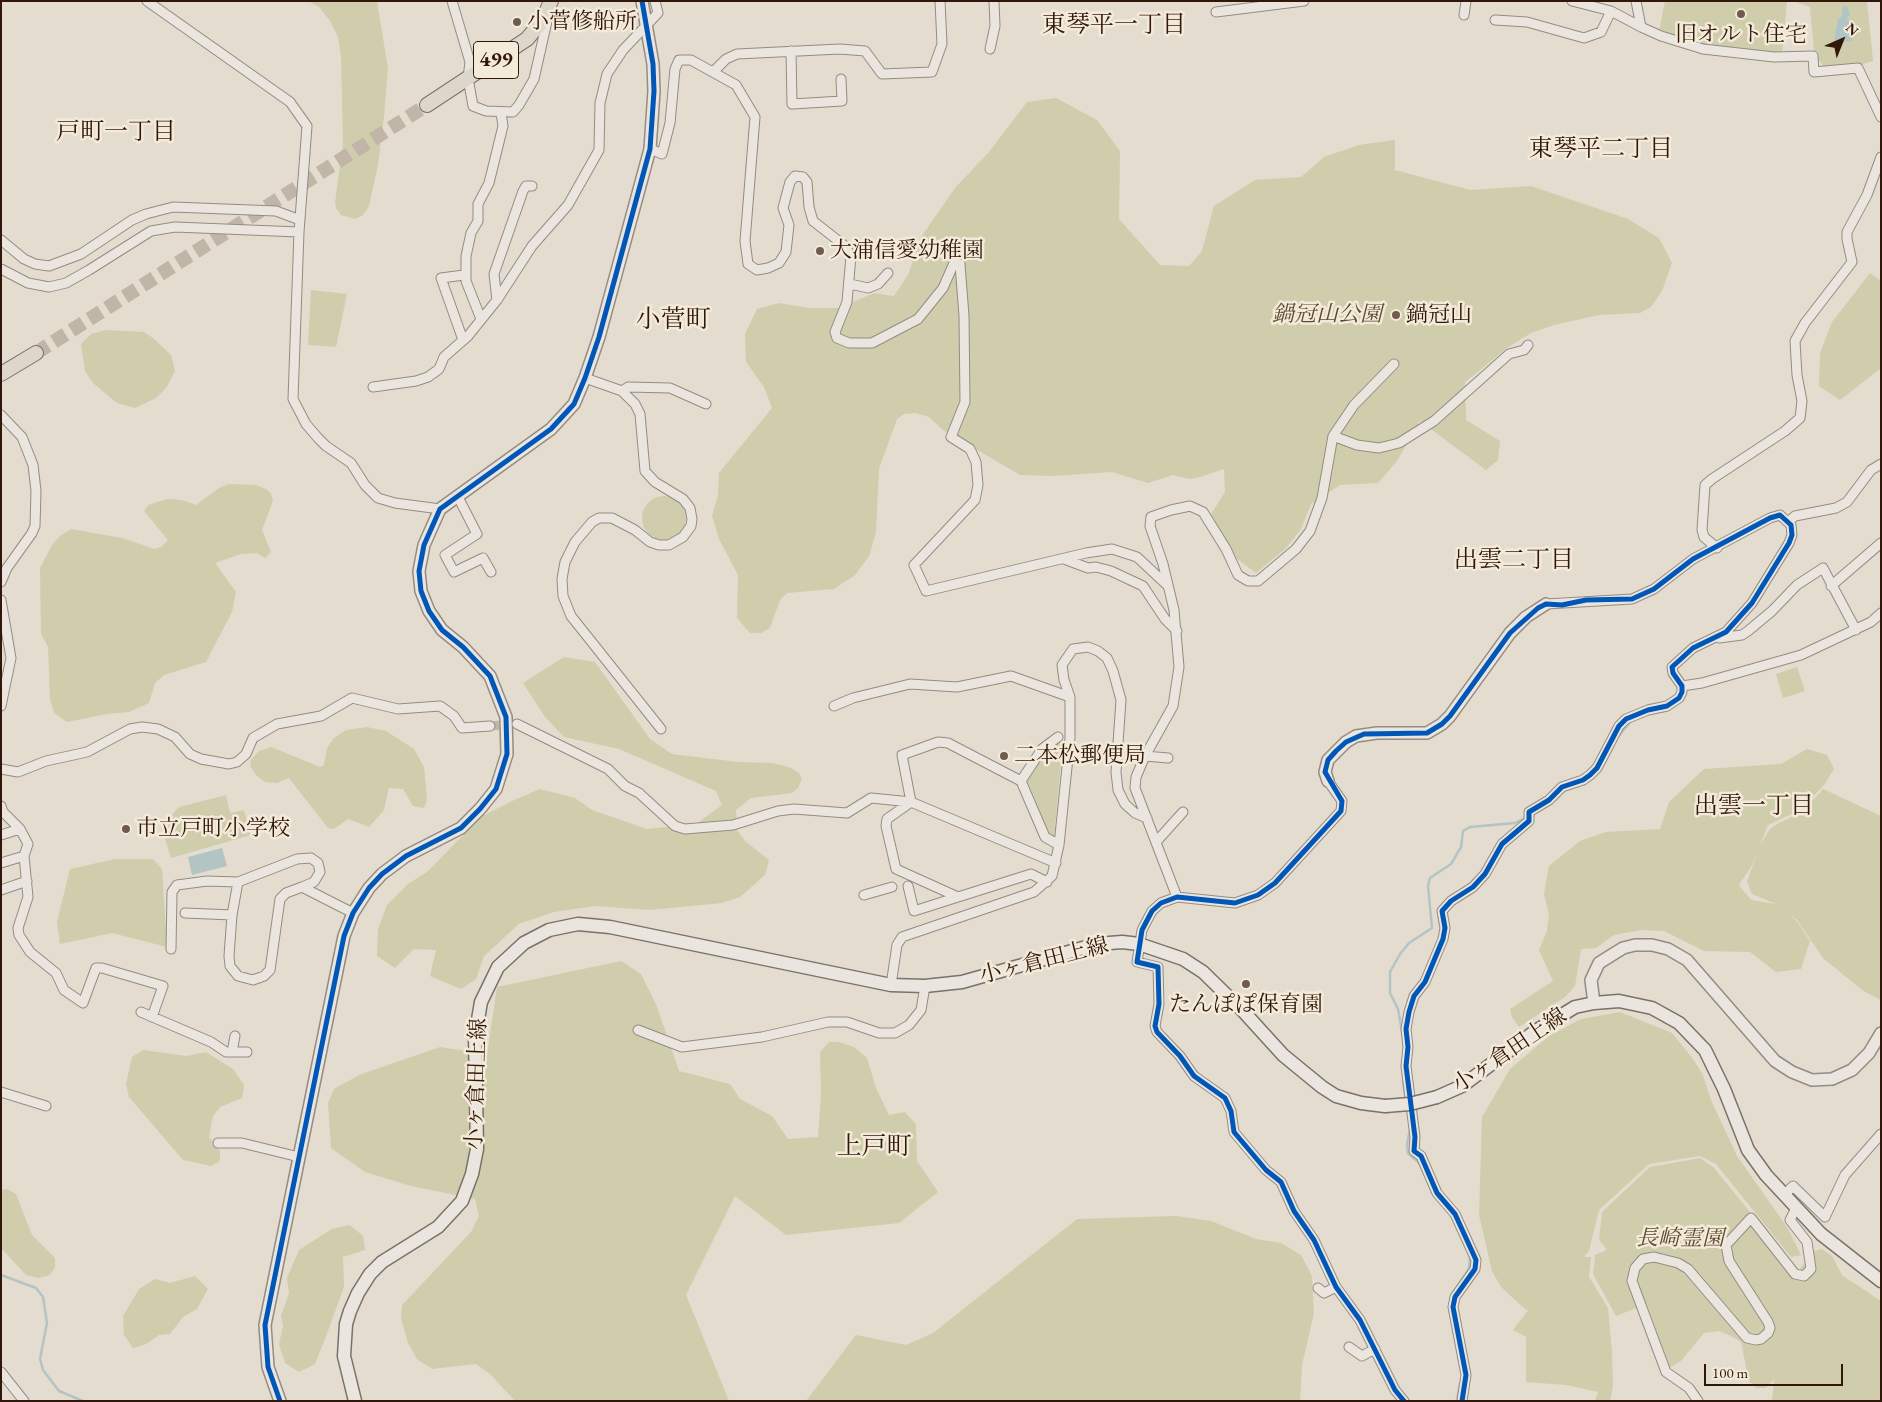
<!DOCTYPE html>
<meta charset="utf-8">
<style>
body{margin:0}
#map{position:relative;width:1882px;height:1402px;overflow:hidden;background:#e4dcce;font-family:"EB Garamond",serif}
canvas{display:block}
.frame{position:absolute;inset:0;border:2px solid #311709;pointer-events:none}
.north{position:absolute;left:1817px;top:15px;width:50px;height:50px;-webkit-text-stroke:4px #f4ead9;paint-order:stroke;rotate:44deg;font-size:14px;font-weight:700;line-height:20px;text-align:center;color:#311709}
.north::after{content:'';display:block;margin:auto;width:18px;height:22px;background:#311709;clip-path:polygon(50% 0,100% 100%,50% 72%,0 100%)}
.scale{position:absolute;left:1704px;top:1364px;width:139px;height:22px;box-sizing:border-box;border:2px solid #311709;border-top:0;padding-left:6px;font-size:15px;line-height:18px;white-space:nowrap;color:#311709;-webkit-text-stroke:4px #f4ead9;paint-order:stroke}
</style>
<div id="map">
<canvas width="1882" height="1402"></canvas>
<div class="frame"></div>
<div class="north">N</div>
<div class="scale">100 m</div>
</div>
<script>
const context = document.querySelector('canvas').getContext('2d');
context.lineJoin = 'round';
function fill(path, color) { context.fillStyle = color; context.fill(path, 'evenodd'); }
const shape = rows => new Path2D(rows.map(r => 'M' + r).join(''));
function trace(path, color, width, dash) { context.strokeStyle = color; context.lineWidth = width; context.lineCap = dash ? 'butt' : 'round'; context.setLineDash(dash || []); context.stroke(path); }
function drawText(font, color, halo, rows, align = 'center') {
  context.font = font + ' "EB Garamond","Noto Serif JP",serif'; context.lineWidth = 5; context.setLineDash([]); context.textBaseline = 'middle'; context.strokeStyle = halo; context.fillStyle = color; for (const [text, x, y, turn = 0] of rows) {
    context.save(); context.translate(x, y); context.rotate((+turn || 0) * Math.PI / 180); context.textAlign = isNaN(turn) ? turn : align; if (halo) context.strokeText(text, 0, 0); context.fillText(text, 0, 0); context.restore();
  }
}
const green = shape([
 [308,1,377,1,388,69,384,116,378,165,369,206,363,215,355,219,341,215,336,208,335,203,343,143,341,56,338,37,330,21,319,7],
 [1665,1,1787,1,1782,54,1694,44,1659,31],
 [1793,1,1867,1,1873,61,1856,66,1825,69,1814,52,1810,7],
 [1056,98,1097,120,1120,151,1119,219,1160,265,1189,266,1202,251,1214,206,1255,180,1301,177,1324,157,1359,145,1395,140,1395,170,1470,190,1531,186,1628,219,1659,238,1672,263,1662,291,1651,307,1640,313,1599,315,1554,325,1531,333,1507,348,1465,382,1466,420,1500,441,1498,460,1486,470,1420,421,1397,461,1378,483,1340,485,1311,504,1301,529,1286,548,1256,573,1236,558,1211,514,1225,492,1224,469,1200,477,1190,479,1173,475,1148,483,1112,472,1052,476,1020,475,943,430,929,417,916,413,904,414,897,419,879,469,876,532,869,556,855,575,834,589,787,593,780,600,770,628,761,633,750,633,737,618,738,575,719,539,712,516,718,495,719,473,772,408,764,387,746,362,745,334,757,309,779,303,809,308,839,308,874,293,894,296,908,275,921,237,955,188,989,152,1027,102],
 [1870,273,1881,281,1881,368,1840,400,1819,386,1820,353,1832,322],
 [311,290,347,294,336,347,308,345],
 [106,330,144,332,153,338,171,355,175,371,166,388,156,398,135,408,117,403,93,383,85,371,81,344,91,334],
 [229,484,256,485,266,489,271,494,273,501,262,530,271,552,265,558,257,553,241,554,215,563,236,592,232,612,206,662,164,675,155,683,149,703,129,712,107,714,67,722,54,713,50,699,48,647,41,634,40,568,52,545,60,536,71,529,122,538,154,549,161,547,168,540,144,511,148,505,167,499,182,500,196,505,219,488],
 '642 518a22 22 0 1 1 44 0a22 22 0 1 1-44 0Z',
 [564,657,595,662,650,739,672,754,738,762,772,763,789,767,799,773,802,779,798,788,792,793,751,798,736,810,737,830,745,841,769,860,765,875,740,897,722,903,650,910,595,906,554,912,519,924,484,956,476,979,461,989,430,976,436,950,414,949,395,968,377,956,378,929,387,905,408,884,427,872,481,817,512,801,540,789,575,798,592,810,647,829,696,824,722,805,716,791,619,749,564,737,545,717,523,683],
 [1797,667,1805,691,1783,698,1776,674],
 [367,727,386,731,414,749,424,767,427,800,424,808,413,806,403,789,389,788,384,810,369,827,348,819,334,829,328,828,289,778,277,783,265,782,256,775,250,766,251,760,259,751,271,747,320,767,324,765,327,748,334,738,346,730],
 [1058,742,1063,743,1054,837,1049,833,1027,780,1045,749],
 [1807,749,1827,755,1834,769,1824,785,1800,810,1768,825,1752,865,1739,885,1751,900,1776,904,1752,894,1747,882,1759,847,1770,829,1777,824,1802,812,1823,789,1881,816,1881,1000,1862,990,1823,958,1797,920,1789,913,1798,923,1810,941,1801,969,1776,972,1750,952,1704,951,1664,931,1641,930,1614,935,1596,948,1581,949,1575,986,1565,997,1519,1027,1512,1017,1510,1009,1553,981,1539,950,1547,931,1549,914,1544,894,1549,866,1580,841,1606,832,1660,829,1669,802,1704,769,1781,764],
 [226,795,230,813,244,810,251,835,171,858,161,826,179,807],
 [115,859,153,859,162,869,167,947,112,933,60,944,57,922,70,869],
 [621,961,641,974,656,1004,679,1071,730,1084,740,1099,772,1116,788,1139,818,1137,821,1096,820,1052,829,1042,839,1042,854,1047,867,1058,876,1088,889,1115,905,1112,916,1124,917,1161,938,1192,899,1223,786,1235,735,1196,686,1295,729,1401,515,1401,490,1374,476,1364,432,1369,417,1359,408,1343,401,1318,402,1305,471,1232,479,1216,475,1199,411,1186,365,1172,331,1148,328,1103,334,1089,359,1075,440,1047,487,1054,497,987],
 [1620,1012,1672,1033,1693,1059,1703,1075,1711,1100,1737,1156,1787,1227,1801,1255,1791,1257,1716,1164,1700,1156,1649,1164,1599,1210,1589,1251,1584,1257,1591,1257,1589,1277,1608,1308,1612,1352,1613,1385,1610,1401,1595,1401,1598,1392,1566,1385,1526,1382,1526,1337,1513,1330,1529,1309,1526,1310,1501,1287,1492,1271,1479,1215,1482,1117,1510,1069,1549,1036,1581,1019],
 [143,1050,187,1056,206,1052,233,1069,244,1085,242,1098,220,1107,213,1116,209,1137,220,1151,220,1161,211,1166,183,1160,129,1097,126,1084,132,1057],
 [1700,1158,1714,1168,1798,1271,1814,1251,1822,1249,1832,1256,1842,1275,1881,1301,1881,1401,1772,1401,1774,1379,1766,1388,1756,1388,1749,1381,1741,1342,1729,1335,1719,1331,1704,1333,1681,1361,1670,1367,1647,1304,1616,1316,1593,1274,1595,1255,1607,1250,1599,1240,1602,1212,1650,1167],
 [7,1189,16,1194,32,1235,55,1258,55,1267,50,1275,39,1278,26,1275,2,1249,1,1190],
 [1176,1216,1211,1221,1256,1239,1281,1243,1301,1255,1312,1276,1314,1313,1302,1365,1300,1401,806,1401,856,1335,906,1345,933,1333,1077,1219],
 [350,1225,363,1236,365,1250,343,1257,344,1287,325,1339,315,1364,299,1372,285,1363,279,1344,283,1326,281,1316,289,1293,287,1278,299,1250,332,1229],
 [195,1276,208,1289,197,1309,183,1317,170,1334,159,1335,146,1344,133,1348,124,1335,123,1316,139,1289,155,1279,170,1283]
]);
const water = shape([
 [1847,6,1850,15,1847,17,1852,33,1852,41,1834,42,1838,19,1842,17,1842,7],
 [222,848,227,866,192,875,188,857]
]);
const stream = shape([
 [1645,715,1664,711],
 [1617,738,1631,721],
 [1601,769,1614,745],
 [1587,782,1596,775],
 [1403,1037,1398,1009,1390,993,1390,972,1400,954,1409,943,1432,928,1428,886,1430,878,1451,864,1461,847,1463,831,1470,827,1515,823,1527,817],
 [1403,1080,1406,1102],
 [1410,1129,1407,1144,1408,1153,1419,1163,1434,1195],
 [1,1275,36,1288,43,1297,47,1323,40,1359,43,1370,59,1391,83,1401],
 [1455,1290,1469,1269,1470,1255],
 [1457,1399,1460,1383]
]);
const minorTunnel = shape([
 [490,726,517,724]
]);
const trunkTunnel = shape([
 [36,353,427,105]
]);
const minor = shape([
 [147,1,290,102,307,126,299,232,293,399,306,424,318,438,326,446,351,463,365,485,378,498,395,503,440,509],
 [452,1,470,62,468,78,473,106,486,111,513,112,519,105,534,79,548,17],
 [1572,1,1611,11],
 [1636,1,1641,27,1661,36,1703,49,1774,57,1813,56,1814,72,1858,68,1881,117],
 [1216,12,1304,1],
 [1464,15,1466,1],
 [1495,20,1527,22,1584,38,1601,32,1611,11,1641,27],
 [990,49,995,26,994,1],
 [791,51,792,104,842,101,841,79],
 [714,71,726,59,737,54,840,49,865,51,882,74,932,72,942,44,940,1],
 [650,149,662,154,670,123,675,69,679,60,691,60,736,85,755,117,745,241,748,264,757,270,768,268,779,263,786,252,789,225,783,208,790,182,795,176,803,177,807,182,809,207,813,221,845,246,851,256,847,302,835,332,837,338,849,343,872,343,918,319,943,288,954,263,960,264,964,316,965,402,951,437,970,449,976,462,978,485,975,500,914,565,926,591,1086,553,1112,549,1137,557,1168,586],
 [1,240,24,259,35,264,49,266,81,254,132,220,146,214,173,207,276,211,300,220],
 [1,269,28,283,49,287,66,283,89,270,151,231,175,227,299,232],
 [850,284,868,288,878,284,888,273],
 [497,300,494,274,523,191,526,186,532,186],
 [481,319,466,281,466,256,471,233,478,221,478,204,489,183,503,126,501,113],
 [463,340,441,278,464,275],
 [585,378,622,391,635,404,640,414,645,471,655,482,683,499,690,508,692,519,691,526,683,537,669,545,659,545,650,542,635,530,612,518,599,518,592,522,575,542,565,562,562,579,563,596,571,616,661,729],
 [373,387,416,381,428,377,439,369,444,357,468,336,497,300,532,246,568,205,599,150,600,103,607,74,623,50,658,13,655,1],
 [622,391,628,387,670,388,706,404],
 [1,415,22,437,33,465,36,491,35,526,32,533,7,568,1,582],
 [1333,436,1357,445,1379,448,1399,443,1434,421,1509,354,1524,350,1528,345],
 [458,497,477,534,445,555,454,572,483,558,491,572],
 [1789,521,1795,516,1836,508,1847,502,1871,470,1881,464],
 [1717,548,1704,537,1702,530,1705,485,1712,479,1785,431,1800,418,1802,401,1797,375,1795,341,1805,323,1852,262,1847,239,1847,232,1867,195,1881,157],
 [1064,559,1088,568,1096,567,1111,571,1143,586,1165,619,1177,631],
 [1831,586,1881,543],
 [1,600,11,658,1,706],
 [1719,638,1742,635,1748,631,1772,611,1797,585,1823,568,1856,630],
 [1682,686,1702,683,1801,655,1871,622,1881,613],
 [834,706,853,698,910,684,957,687,1011,676,1070,697],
 [517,724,608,769,625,786,639,793,675,826,685,829,733,825,778,811,794,809,847,813,871,798,911,802,1056,863],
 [1145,756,1168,758],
 [1,769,18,772,46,761,87,752,130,729,142,727,158,729,175,737,190,754,201,759,229,764,237,762,246,754,253,738,277,724,321,716,352,698,398,709,440,706,454,716,462,728,490,726],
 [1021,781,1042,749,1058,737],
 [1328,781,1342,801,1341,811,1275,883,1258,895,1235,903,1177,897,1161,903,1152,911,1142,930,1137,962,1158,967,1159,1004,1155,1026,1157,1032,1180,1056,1194,1076,1225,1098,1231,1111,1234,1132,1266,1170,1281,1182,1294,1211,1314,1240,1336,1287,1360,1320,1395,1390,1404,1401],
 [911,802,902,755,938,742,948,743,1021,781,1045,837,1059,845],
 [911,802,887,819,886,826,896,869,958,897,1031,874,1047,882],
 [1,806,3,812,20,829,28,844,24,856,28,897,18,928,19,935,30,952,56,973,64,990,83,1003,96,968,102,968,163,986,152,1017],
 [1,835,20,829],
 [1156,842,1183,812],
 [1,863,24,856],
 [908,886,914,911,958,897],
 [302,887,286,893,280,899,270,970,264,976,253,980,238,976,230,966,229,956,232,915,238,882,297,859,311,858,318,863,320,872,314,882,302,887,353,913],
 [1,890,27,881],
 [864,895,892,887],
 [1177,897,1135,788,1136,777,1145,756,1173,706,1179,667,1174,610,1163,564,1150,526,1151,517,1171,510,1190,506,1203,512,1226,549,1238,575,1248,581,1258,581,1296,549,1310,531,1322,498,1333,436,1354,405,1394,364],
 [185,913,232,915],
 [171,949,172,892,177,885,207,881,238,882],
 [891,985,897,945,902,937,1034,892,1052,876,1059,845,1070,738,1070,697,1064,680,1062,665,1073,649,1088,647,1098,651,1107,658,1113,671,1121,700,1116,772,1118,790,1125,804,1135,813,1147,818],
 [141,1012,211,1042,226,1052,247,1052],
 [638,1030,682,1047,762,1037,828,1022,847,1022,879,1033,895,1033,909,1025,921,1010,925,986],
 [232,1052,235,1036],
 [1,1092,46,1106],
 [218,1143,242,1143,299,1157],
 [1784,1195,1793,1186,1825,1217,1845,1175,1881,1134],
 [1318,1288,1324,1293,1336,1287],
 [1349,1347,1362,1356,1375,1349],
 [1,1372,24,1401],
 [1462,1401,1466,1375,1453,1307,1455,1297,1475,1269,1476,1260,1455,1214,1437,1193,1421,1156,1414,1151,1415,1137,1406,1066,1408,1047,1406,1029,1409,1012,1414,996,1425,982,1443,939,1445,928,1442,911,1451,901,1473,887,1485,874,1502,844,1529,821,1529,812,1549,800,1562,787,1583,780,1590,775,1597,768,1619,726,1626,719,1648,710,1667,706,1679,698,1682,692,1682,686,1673,673,1672,667,1693,648,1726,632,1752,603,1789,543,1792,535,1791,525,1780,515,1770,518,1693,559,1654,589,1632,599,1546,604],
 [1698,1401,1689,1388,1666,1372,1632,1281,1635,1268,1643,1259,1654,1257,1678,1263,1688,1269,1747,1338,1756,1340,1761,1339,1768,1333,1770,1328,1768,1322,1729,1261,1726,1245,1751,1218,1795,1274,1804,1276,1811,1269,1807,1242,1790,1220,1796,1208]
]);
const tertiary = shape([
 [1328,781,1325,772,1328,760,1346,742,1356,736,1377,733,1427,733,1442,724,1450,716,1510,633,1526,617,1546,604],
 [1594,1003,1591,980,1599,963,1623,948,1635,945,1652,945,1668,949,1687,960,1775,1061,1792,1072,1812,1080,1832,1079,1852,1070,1869,1053,1881,1033],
 [280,1401,268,1367,265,1325,344,936,353,913,369,888,382,874,406,856,461,828,480,809,496,789,507,754,506,717,490,676,463,647,442,630,429,611,421,591,419,571,424,545,440,509,551,429,574,404,585,378,599,337,650,149,654,91,653,64,642,1]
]);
const secondary = shape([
 [1437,1097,1462,1086,1534,1032,1575,1007,1594,1003,1619,1001,1652,1008,1679,1023,1705,1050,1724,1089,1748,1150,1766,1175,1821,1234,1881,1281],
 [355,1401,344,1356,346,1324,350,1311,358,1293,370,1274,382,1262,438,1227,462,1201,472,1174,477,1149,475,1037,481,1002,498,967,524,943,549,930,578,924,610,927,891,985,925,986,962,982,1097,944,1122,942,1139,944,1183,959,1203,972,1243,1011,1283,1055,1322,1087,1336,1096,1361,1103,1385,1106]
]);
const trunk = shape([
 [427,105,527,39,543,20,551,1],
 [1,374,36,353]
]);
const secondaryBridge = shape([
 [1385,1106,1410,1104,1437,1097]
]);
const cycleway = shape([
 [280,1401,268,1367,265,1325,344,936,353,913,369,888,382,874,406,856,461,828,480,809,496,789,507,754,506,717,490,676,463,647,442,630,429,611,421,591,419,571,424,545,440,509,551,429,574,404,585,378,599,337,650,149,654,91,653,64,642,1],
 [1404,1401,1395,1390,1360,1320,1336,1287,1314,1240,1294,1211,1281,1182,1266,1170,1234,1132,1231,1111,1225,1098,1194,1076,1180,1056,1157,1032,1155,1026,1159,1004,1158,967,1137,962,1142,930,1152,911,1161,903,1177,897,1235,903,1258,895,1275,883,1341,811,1342,801,1325,772,1328,760,1336,751,1346,742,1364,734,1427,733,1442,724,1450,716,1510,633,1538,608,1546,604,1562,605,1586,600,1632,599,1654,589,1693,559,1770,518,1780,515,1791,525,1792,535,1789,543,1752,603,1726,632,1693,648,1672,667,1673,673,1682,686,1682,692,1679,698,1667,706,1648,710,1626,719,1619,726,1597,768,1590,775,1583,780,1562,787,1549,800,1529,812,1529,821,1502,844,1485,874,1473,887,1451,901,1442,911,1445,928,1443,939,1425,982,1414,996,1409,1012,1406,1029,1408,1047,1406,1066,1415,1137,1414,1151,1421,1156,1437,1193,1455,1214,1476,1260,1475,1269,1455,1297,1453,1307,1466,1375,1462,1401]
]);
const markers = [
 [1741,14,5,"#705c4e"],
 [517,22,5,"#705c4e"],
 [820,251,5,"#705c4e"],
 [1396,315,5,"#705c4e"],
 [1004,756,5,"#705c4e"],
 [126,829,5,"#705c4e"],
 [1246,984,5,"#705c4e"]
];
const shields = [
 [496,60,45]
];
const shieldNames = [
 ["499",496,60]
];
const poiNames = [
 ["小菅修船所",527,22],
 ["旧オルト住宅",1741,35,"center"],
 ["大浦信愛幼稚園",830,251],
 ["鍋冠山",1406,315],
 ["二本松郵便局",1014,756],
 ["市立戸町小学校",136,829],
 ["たんぽぽ保育園",1246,1005,"center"]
];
const parkNames = [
 ["鍋冠山公園",1327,315],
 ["長崎霊園",1680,1239]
];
const streetNames = [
 ["小ヶ倉田上線",1044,961,-14],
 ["小ヶ倉田上線",1510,1051,-34],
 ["小ヶ倉田上線",477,1084,-88]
];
const neighbourhoodNames = [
 ["東琴平一丁目",1114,25],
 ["戸町一丁目",116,132],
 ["東琴平二丁目",1601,149],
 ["出雲二丁目",1514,560],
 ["出雲一丁目",1754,806]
];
const quarterNames = [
 ["小菅町",673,320],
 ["上戸町",874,1147]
];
fill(green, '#cfcdac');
fill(water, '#b3c4c4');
trace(stream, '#b3c4c4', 2.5);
trace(minorTunnel, '#c0b5a7', 9, [9, 4.5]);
trace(trunkTunnel, '#c0b5a7', 14, [14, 7]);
trace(minor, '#948c83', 11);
trace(tertiary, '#948c83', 14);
trace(secondary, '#7a7269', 15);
trace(trunk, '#7a7269', 16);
trace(minor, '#eae6df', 9);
trace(tertiary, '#eae6df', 11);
trace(secondary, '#eae6df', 12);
trace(trunk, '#ddd6ca', 14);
trace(secondaryBridge, '#7a7269', 15, []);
trace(secondaryBridge, '#eae6df', 12);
trace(cycleway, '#0057b8', 5);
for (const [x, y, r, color] of markers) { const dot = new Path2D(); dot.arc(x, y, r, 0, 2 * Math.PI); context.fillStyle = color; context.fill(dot); trace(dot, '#f4ead9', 2); }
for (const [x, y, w] of shields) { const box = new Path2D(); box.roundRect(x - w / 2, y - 18.5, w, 37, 4); context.fillStyle = '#f4ead9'; context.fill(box); trace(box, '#311709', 1); }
drawText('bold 21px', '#311709', null, shieldNames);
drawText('22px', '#311709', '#f4ead9', poiNames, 'left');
drawText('italic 22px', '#5b4a32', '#f4ead9', parkNames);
drawText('22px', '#311709', '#f4ead9', streetNames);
drawText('24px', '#311709', '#f4ead9', neighbourhoodNames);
drawText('25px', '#311709', '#f4ead9', quarterNames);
</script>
